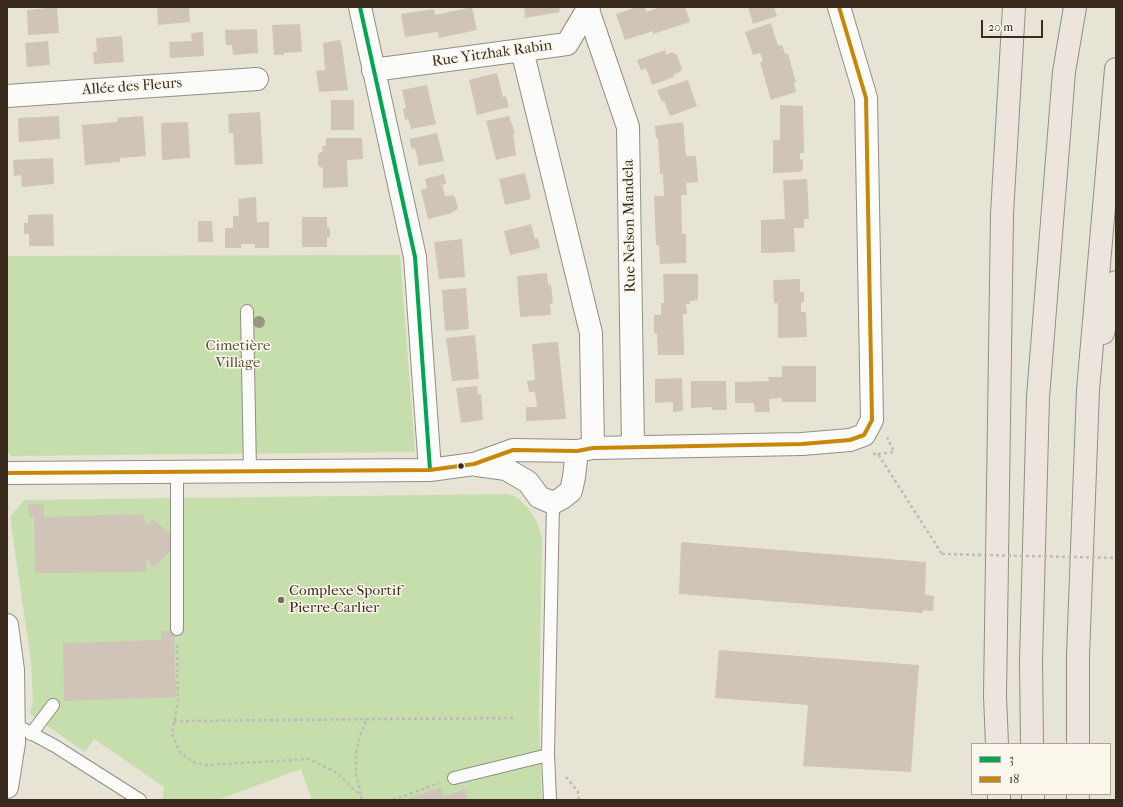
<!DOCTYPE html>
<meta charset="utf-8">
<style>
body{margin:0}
#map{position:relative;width:1123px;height:807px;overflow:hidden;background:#e7e4d6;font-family:"IM FELL French Canon",serif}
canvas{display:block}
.frame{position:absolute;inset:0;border:8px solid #3b2a1e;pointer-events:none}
.legend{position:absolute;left:971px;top:743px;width:140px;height:52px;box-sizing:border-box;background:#fbf7ec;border:1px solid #aea59a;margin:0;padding:5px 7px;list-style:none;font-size:12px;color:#3b2a1e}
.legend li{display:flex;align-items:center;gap:8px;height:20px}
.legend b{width:20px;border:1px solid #aea59a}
.scale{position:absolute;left:981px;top:20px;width:62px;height:18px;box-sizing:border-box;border:2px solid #3b2a1e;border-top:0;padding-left:5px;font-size:12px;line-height:14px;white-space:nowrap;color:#3b2a1e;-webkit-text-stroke:3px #fbf7ec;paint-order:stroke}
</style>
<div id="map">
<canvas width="1123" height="807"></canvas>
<div class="frame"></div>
<ul class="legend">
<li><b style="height:5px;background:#00a651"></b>3</li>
<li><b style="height:5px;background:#c88708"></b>18</li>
</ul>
<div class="scale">20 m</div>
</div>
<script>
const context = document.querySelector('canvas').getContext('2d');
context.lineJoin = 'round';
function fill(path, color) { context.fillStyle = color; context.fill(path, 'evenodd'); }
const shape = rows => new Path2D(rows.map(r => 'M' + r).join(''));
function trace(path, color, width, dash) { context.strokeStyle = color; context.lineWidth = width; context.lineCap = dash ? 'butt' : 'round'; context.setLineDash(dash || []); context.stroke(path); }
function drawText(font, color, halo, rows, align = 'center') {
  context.font = font + ' "IM FELL French Canon",serif'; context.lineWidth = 3; context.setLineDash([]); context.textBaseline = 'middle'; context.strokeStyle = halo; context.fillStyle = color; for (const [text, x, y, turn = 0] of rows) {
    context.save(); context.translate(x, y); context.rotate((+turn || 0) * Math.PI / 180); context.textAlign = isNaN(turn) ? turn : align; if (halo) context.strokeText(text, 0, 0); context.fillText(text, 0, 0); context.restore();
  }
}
const green = shape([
 [400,255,415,452,11,456,7,451,7,256],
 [509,494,518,498,528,508,538,524,542,539,539,715,542,800,312,800,301,769,218,800,164,800,163,799,164,787,94,739,85,752,30,714,33,700,31,661,10,517,24,500]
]);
const building = shape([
 [57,7,59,33,28,35,27,10],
 [157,7,189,7,190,22,158,25],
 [472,7,477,30,439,38,438,32,405,37,401,14,434,9,435,15],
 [524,7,559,7,560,12,525,18],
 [637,7,645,7,646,12,661,7,685,7,690,22,653,34,653,31,625,40,616,14],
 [748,7,774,7,777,16,753,24],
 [771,23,778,46,782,45,785,54,788,54,796,82,794,83,796,92,771,100,760,63,763,61,760,53,753,55,745,32],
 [300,24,302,52,284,53,284,55,274,55,272,25],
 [257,29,258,53,233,55,232,45,226,45,225,30],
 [203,32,204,56,170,58,169,42,192,41,191,33],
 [122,36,124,62,94,64,93,52,97,52,96,38],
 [340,40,342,46,348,90,319,92,316,71,325,70,323,43],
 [48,41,50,65,27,67,25,43],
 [665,50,666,55,672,52,677,55,682,68,680,72,673,75,674,77,652,85,646,68,641,70,637,60],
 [497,73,503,97,506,96,509,107,477,115,469,80],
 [688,80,697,106,670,116,664,101,662,102,657,90],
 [427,85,436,124,411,129,408,119,405,120,403,109,406,108,402,90],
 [331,100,354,100,354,130,331,130],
 [780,105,803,106,804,153,800,153,800,159,803,161,803,169,800,172,773,173,773,140,780,140],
 [260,112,263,164,235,165,233,133,229,133,228,114],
 [59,116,60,139,19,142,18,118],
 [143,116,146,156,120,158,120,162,85,165,82,125,117,122,117,118],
 [509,116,515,133,513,134,516,155,496,160,486,121],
 [188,122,190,158,162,160,161,123],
 [683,122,686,156,696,156,698,182,686,183,687,195,681,195,682,234,686,234,686,263,660,264,659,245,656,245,654,196,664,196,663,174,660,174,658,138,656,138,655,126],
 [437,133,444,161,419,166,415,148,412,149,409,139],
 [326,138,362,138,363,159,347,160,348,187,323,188,323,168,318,166,318,154,323,151,322,146,326,146],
 [53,158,54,184,22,187,21,175,14,176,13,160],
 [525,173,531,199,505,205,499,179],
 [444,174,446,184,442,185,445,196,452,195,455,197,458,208,455,211,449,214,428,219,421,190,427,188,425,179],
 [807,179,809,219,804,219,804,228,794,228,795,252,761,253,761,220,785,219,783,180],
 [256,197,257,222,269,222,269,248,255,248,255,244,241,244,241,248,225,248,225,228,233,228,233,216,239,216,238,199],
 [53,214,54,246,29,246,29,234,24,234,24,223,28,223,28,215],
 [302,217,327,217,327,227,330,228,330,237,327,237,327,247,302,247],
 [198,221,212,221,213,242,198,242],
 [531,224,535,239,538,238,540,248,510,255,504,231],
 [462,239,465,277,439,279,434,242],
 [547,273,548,285,551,284,553,303,550,304,551,315,520,317,517,276],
 [663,274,698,274,698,300,690,301,690,304,686,304,687,314,683,314,684,355,658,355,657,333,654,333,654,315,661,315,661,303,664,303],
 [800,279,800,292,804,292,804,302,801,303,801,312,806,312,807,337,778,338,778,303,774,303,773,280],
 [466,288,469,329,445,331,442,290],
 [475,335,479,379,452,381,446,338],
 [558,342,566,419,526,421,526,407,537,407,535,392,529,392,527,381,535,380,532,344],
 [782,366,816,366,816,402,782,402,782,398,769,399,770,412,755,412,754,403,735,403,735,382,769,381,768,377,782,377],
 [682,378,683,411,673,412,673,402,655,403,655,379],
 [691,381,726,381,727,410,712,410,712,407,691,408],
 [477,386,478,394,481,394,483,420,461,423,456,388],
 [28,504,44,504,44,517,144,514,145,524,149,524,153,519,175,539,175,546,155,567,152,566,150,561,146,561,146,572,35,573,34,517,29,517],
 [681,542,926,562,925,595,934,596,933,611,923,610,923,613,679,594],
 [161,631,174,631,176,697,64,701,63,643,161,640],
 [719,650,919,665,911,772,803,766,808,705,715,698],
 [441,787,444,797,465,789,468,800,405,800]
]);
const path = shape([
 [873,454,878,454,942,554],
 [878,454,894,452,887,437],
 [177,645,178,702,172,733,179,751,192,762,207,765,309,759,337,773,361,796],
 [174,721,516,718],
 [566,777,578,792,579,800],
 [362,800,356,774,356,755,359,738,367,718],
 [393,800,439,783]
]);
const service = shape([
 [247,311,250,471],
 [177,629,177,472],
 [14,724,55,746,140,800],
 [31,734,53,705],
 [548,755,550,800],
 [454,778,548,755,553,503]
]);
const minor = shape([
 [360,7,415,257,430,470],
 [588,10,628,127,633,447],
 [522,50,591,333,593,448],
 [373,70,567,44,589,7],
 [7,96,257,79],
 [477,465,506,469,528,482,539,497,553,503,562,498,571,491,574,477,577,451],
 [7,473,430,470,474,464,513,450,577,451,593,448,802,444,850,440,864,435,872,420,866,98,839,7],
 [7,625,13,670,14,743,7,787]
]);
const motorway = shape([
 [1103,333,1116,282],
 [997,744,995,696,1002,214,1014,7],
 [1032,744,1031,660,1038,397,1064,72,1075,7],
 [1078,744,1078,656,1088,390,1116,69],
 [999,794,999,800],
 [1033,794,1033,800],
 [1078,794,1078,800]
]);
const pathBridge = shape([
 [942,554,1116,558]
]);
const bus1 = shape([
 [360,7,415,257,430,470]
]);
const bus2 = shape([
 [7,473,430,470,474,464,513,450,577,451,593,448,802,444,850,440,864,435,872,420,866,98,839,7]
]);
const trees = [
 [259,322]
];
const markers = [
 [461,466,3.5,"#3b2a1e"],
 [281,600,4,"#776b5e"]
];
const streetNames = [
 ["Rue Yitzhak Rabin",492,54,-8],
 ["Allée des Fleurs",132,87,-4],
 ["Rue Nelson Mandela",630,226,-91]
];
const parkNames = [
 ["Cimetière",238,346],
 ["Village",238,363]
];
const poiNames = [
 ["Complexe Sportif",289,591],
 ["Pierre-Carlier",289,608]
];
fill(green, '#c5deac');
fill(building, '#d0c4b8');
trace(service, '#928e85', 14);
trace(minor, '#928e85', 24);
trace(motorway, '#928e85', 24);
trace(path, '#bebcb8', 2.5, [3, 3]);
trace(service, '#fbfbf9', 12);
trace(minor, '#fbfbf9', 22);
trace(motorway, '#ece5dd', 22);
trace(pathBridge, '#bebcb8', 2.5, [3, 3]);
trace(bus1, '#00a651', 4);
trace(bus2, '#c88708', 4);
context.fillStyle = '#979680';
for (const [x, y] of trees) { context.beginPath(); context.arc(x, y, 6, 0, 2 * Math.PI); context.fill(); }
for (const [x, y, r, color] of markers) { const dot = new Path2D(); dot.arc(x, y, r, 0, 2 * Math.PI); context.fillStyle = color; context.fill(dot); trace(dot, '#fbf7ec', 1.5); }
drawText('15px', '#3b2a1e', '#fbf7ec', streetNames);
drawText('15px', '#565639', '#fbf7ec', parkNames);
drawText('15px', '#3b2a1e', '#fbf7ec', poiNames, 'left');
</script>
